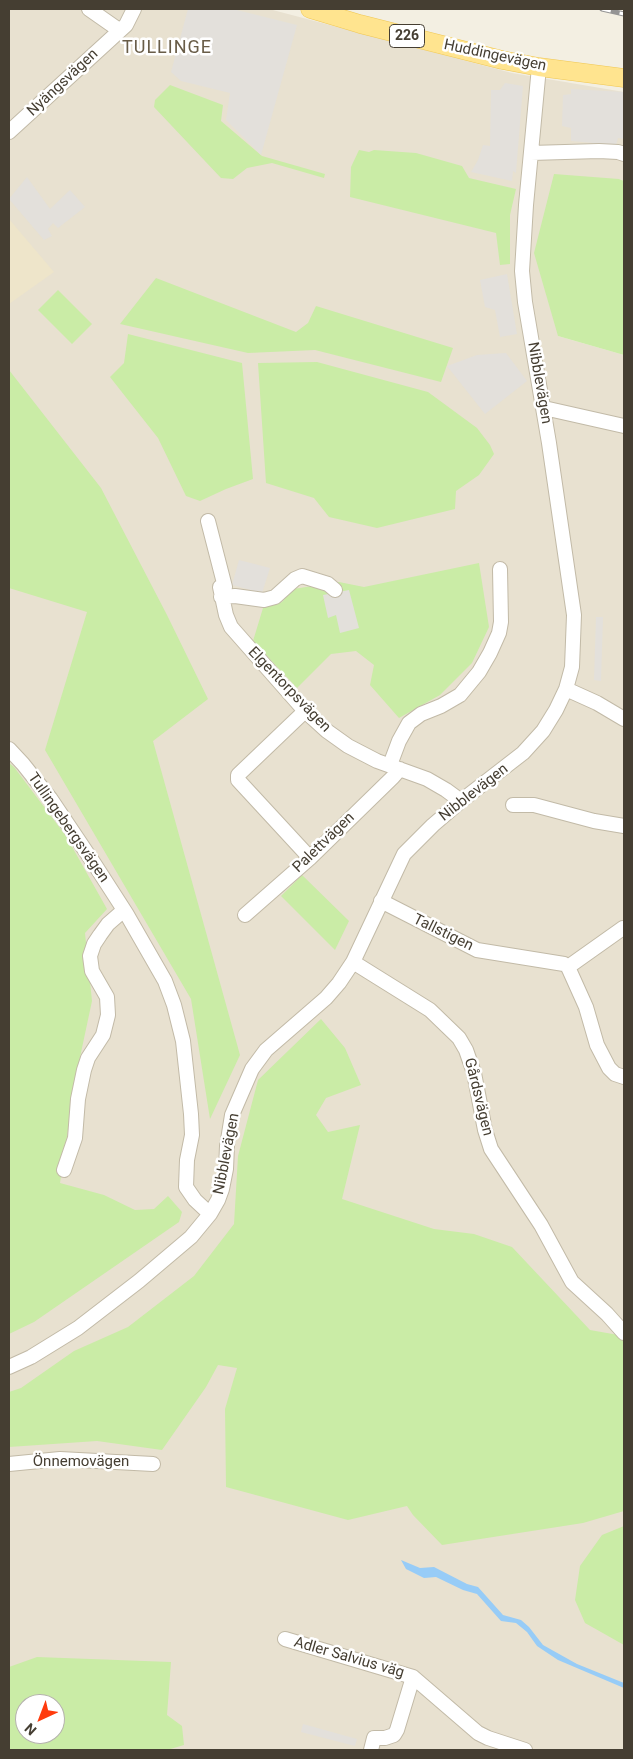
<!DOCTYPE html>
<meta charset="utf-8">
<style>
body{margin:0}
#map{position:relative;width:633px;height:1759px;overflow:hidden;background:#f3efe2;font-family:Roboto,sans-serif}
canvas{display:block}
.frame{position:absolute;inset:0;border:10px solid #453e32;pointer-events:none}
.north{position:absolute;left:15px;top:1694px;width:50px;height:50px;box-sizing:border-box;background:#fff;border:1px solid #b5b2ad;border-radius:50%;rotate:223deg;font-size:14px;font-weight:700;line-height:20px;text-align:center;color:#453e32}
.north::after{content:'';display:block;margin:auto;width:18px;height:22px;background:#ff3b0d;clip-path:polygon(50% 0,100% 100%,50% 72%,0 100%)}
</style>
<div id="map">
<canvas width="633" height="1759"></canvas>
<div class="frame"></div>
<div class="north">N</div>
</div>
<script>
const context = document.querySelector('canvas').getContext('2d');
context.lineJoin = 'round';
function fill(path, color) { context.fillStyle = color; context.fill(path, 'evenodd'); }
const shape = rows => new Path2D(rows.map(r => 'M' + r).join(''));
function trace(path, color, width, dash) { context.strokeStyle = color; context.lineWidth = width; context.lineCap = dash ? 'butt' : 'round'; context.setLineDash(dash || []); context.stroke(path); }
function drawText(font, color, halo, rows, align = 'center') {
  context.font = font + ' Roboto,sans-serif'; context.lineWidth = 5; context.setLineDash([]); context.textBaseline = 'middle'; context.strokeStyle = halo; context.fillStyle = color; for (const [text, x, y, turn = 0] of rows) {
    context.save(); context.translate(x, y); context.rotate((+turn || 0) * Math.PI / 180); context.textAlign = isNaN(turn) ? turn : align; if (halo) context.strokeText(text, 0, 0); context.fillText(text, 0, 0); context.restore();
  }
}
const residential = shape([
 [9,9,269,9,512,73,624,92,624,181,619,179,558,336,624,355,624,1750,9,1750],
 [25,1704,55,1704,55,1734,25,1734]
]);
const education = shape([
 [9,219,54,272,9,304]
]);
const green = shape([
 [170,85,223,105,221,121,262,156,325,174,324,178,272,163,247,168,233,179,221,178,154,107,155,100],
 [359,150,369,152,374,150,416,153,462,166,469,178,516,189,510,215,510,264,500,265,496,233,350,197,351,167],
 [554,174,619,179,624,181,624,355,558,336,534,253],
 [156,278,296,332,308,323,316,306,453,348,441,382,315,350,248,353,120,324],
 [58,290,92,324,72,344,38,310],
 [128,334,242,363,253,479,226,489,200,501,186,496,158,438,110,377,124,363],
 [317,362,428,392,477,428,490,445,494,454,479,475,456,491,455,509,377,528,329,517,314,498,266,483,258,363],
 [9,370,101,488,167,615,208,699,153,741,240,1055,210,1119,191,999,45,750,87,612,9,588],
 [479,563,489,627,472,663,440,695,399,718,370,685,374,665,356,651,331,654,297,688,253,641,263,608,282,602,293,589,339,582,364,587],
 [9,763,14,767,66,836,107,909,85,933,92,1001,76,1076,60,1183,104,1195,135,1210,154,1209,168,1196,182,1212,179,1222,34,1322,9,1334],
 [302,875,349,921,335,950,281,896],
 [321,1019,345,1048,361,1085,326,1098,316,1115,328,1132,360,1125,342,1199,434,1229,474,1234,512,1247,590,1330,624,1336,624,1511,583,1523,442,1545,413,1515,407,1506,348,1520,226,1487,225,1409,237,1368,218,1365,206,1387,162,1450,97,1441,9,1447,9,1392,21,1388,74,1351,128,1327,194,1276,234,1224,238,1156,258,1080],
 [624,1526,624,1645,585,1623,575,1600,580,1566,602,1535],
 [37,1657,171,1662,167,1715,182,1726,184,1745,167,1750,9,1750,9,1667],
 [25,1704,55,1704,55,1734,25,1734]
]);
const parking = shape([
 [188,9,233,9,297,25,261,155,226,120,230,93,181,81,171,72],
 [505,83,523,86,516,173,513,171,512,181,471,172,478,160,483,145,490,146,491,90,500,90],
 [571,89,624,92,624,139,618,138,616,145,571,141,571,128,562,126,563,95,571,94],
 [27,177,50,209,70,190,85,207,58,228,53,223,48,229,52,236,44,240,9,199],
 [507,274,517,334,500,337,495,310,485,307,480,280],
 [506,353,527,381,485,414,447,366,477,355],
 [239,560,270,568,262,593,232,585],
 [349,590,359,628,340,633,336,615,328,618,323,595],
 [596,617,603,617,601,681,594,680],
 [303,1724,357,1739,355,1746,301,1732]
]);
const water = shape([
 [401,1560,420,1568,434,1567,467,1584,478,1587,503,1615,521,1620,529,1627,543,1645,577,1664,624,1683,624,1688,558,1660,537,1646,527,1632,516,1623,501,1621,477,1594,463,1590,436,1577,424,1578,406,1569]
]);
const minor = shape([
 [89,9,119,30],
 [9,132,126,25,134,9],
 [531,153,599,151,618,152,624,154],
 [544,408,624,426],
 [208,521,225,587,220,587,226,615,231,627,305,711,327,731,348,746,377,761,427,779,446,790,461,801],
 [221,597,235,596,264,600,275,597,295,579,302,576,328,584,335,590],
 [566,689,597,703,624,719],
 [305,711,238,775,238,780,310,858],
 [9,749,23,764,50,798,95,865,126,913,165,981,174,1005,183,1041,191,1114,192,1135,187,1160,186,1187,195,1200,210,1214],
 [390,765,399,741,409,723,421,714,441,706,460,695,479,672,490,653,499,633,501,622,500,569],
 [513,805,534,805,594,821,624,826],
 [381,901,477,950,564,964,568,967,623,928],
 [245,915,310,858,393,777,400,769],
 [353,962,430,1010,459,1038,466,1050,474,1073,485,1130,491,1149,541,1225,572,1282,607,1314,624,1333],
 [568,967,586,1007,597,1045,609,1068,615,1074,624,1077],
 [64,1170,75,1138,78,1099,84,1070,88,1058,103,1035,108,1015,107,997,92,971,90,956,94,944,100,935,108,924,124,910],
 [9,1367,31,1357,78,1328,139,1281,191,1237,210,1214,218,1200,222,1189,226,1169,227,1146,232,1115,252,1069,266,1050,326,998,339,983,353,962,404,854,433,825,461,801,523,753,543,731,556,710,566,689,572,667,574,615,549,443,525,302,522,271,526,205,539,67],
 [9,1464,60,1459,153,1464],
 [285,1639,413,1677],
 [371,1750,374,1738,385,1738,394,1735,397,1730,413,1677,478,1733,488,1738,525,1750]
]);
const major = shape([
 [310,9,360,24,502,60,539,67,624,78]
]);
const rail = shape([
 [602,9,624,14]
]);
const shields = [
 [407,36,35]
];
const shieldNames = [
 ["226",407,36]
];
const streetNames = [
 ["Huddingevägen",495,56,12],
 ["Nyängsvägen",63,83,-43],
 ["Nibblevägen",539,383,80],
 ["Elgentorpsvägen",289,690,46],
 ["Nibblevägen",474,793,-38],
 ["Tullingebergsvägen",68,828,55],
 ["Palettvägen",324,843,-44],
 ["Tallstigen",443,933,26],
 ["Gårdsvägen",478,1097,76],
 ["Nibblevägen",227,1154,-79],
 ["Önnemovägen",81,1462],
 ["Adler Salvius väg",349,1658,16]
];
const quarterNames = [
 ["TULLINGE",167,48]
];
fill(residential, '#e8e1d0');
fill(education, '#eee5ca');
fill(green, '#caeca6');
fill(parking, '#e3e0db');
fill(water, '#97ccf7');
trace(minor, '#c2baa7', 16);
trace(major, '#efc754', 19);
trace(minor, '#fff', 14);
trace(major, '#ffe48f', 18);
trace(rail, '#949494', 5);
trace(rail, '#fff', 3, [9]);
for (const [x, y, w] of shields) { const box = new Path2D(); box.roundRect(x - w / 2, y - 11.5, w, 23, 4); context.fillStyle = '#fff'; context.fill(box); trace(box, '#453e32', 1); }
drawText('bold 14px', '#453e32', null, shieldNames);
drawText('15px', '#453e32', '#fff', streetNames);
context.letterSpacing = '1px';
drawText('18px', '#695d48', '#fff', quarterNames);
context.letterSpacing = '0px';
</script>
